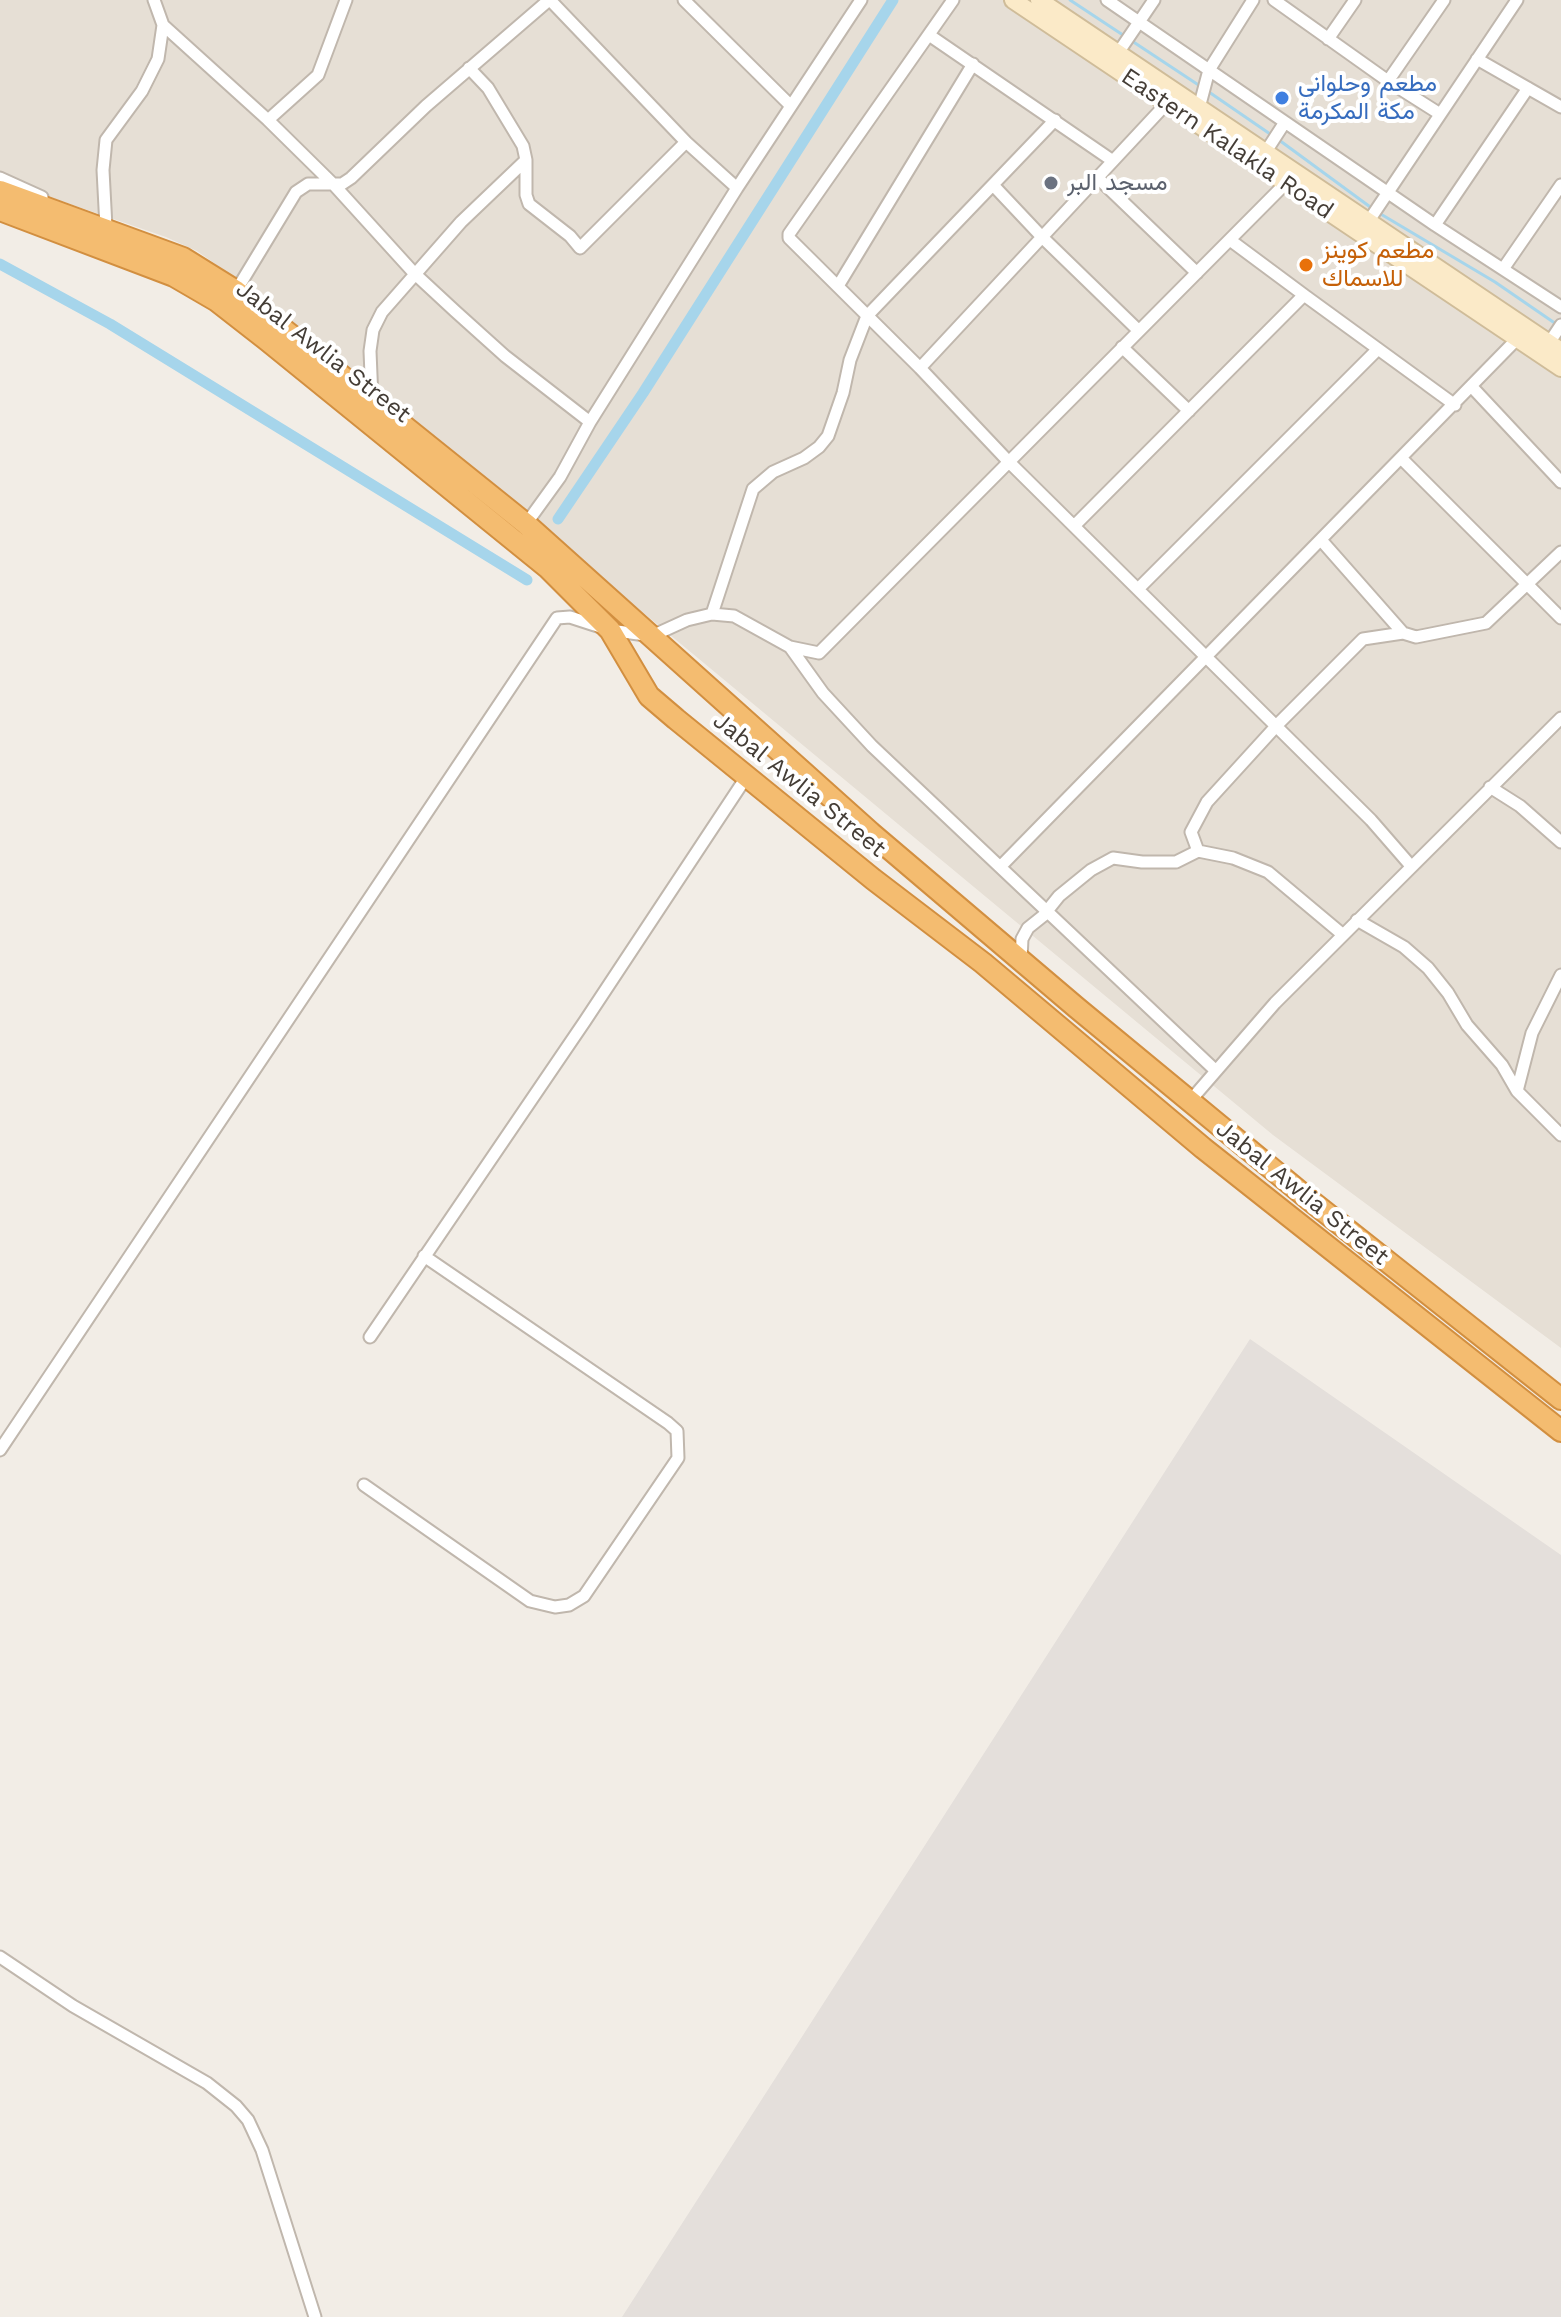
<!DOCTYPE html>
<meta charset="utf-8">
<style>
body{margin:0}
canvas{display:block;background:#f2ede6}
</style>
<canvas width="1561" height="2317"></canvas>
<script>
const context = document.querySelector('canvas').getContext('2d');
context.lineJoin = 'round';
function fill(path, color) { context.fillStyle = color; context.fill(path, 'evenodd'); }
const shape = rows => new Path2D(rows.map(r => 'M' + r).join(''));
function trace(path, color, width, dash) { context.strokeStyle = color; context.lineWidth = width; context.lineCap = dash ? 'butt' : 'round'; context.setLineDash(dash || []); context.stroke(path); }
function drawText(font, color, halo, rows, align = 'center') {
  context.font = font + ' "Work Sans",Vazirmatn,sans-serif'; context.lineWidth = 8; context.setLineDash([]); context.textBaseline = 'middle'; context.strokeStyle = halo; context.fillStyle = color; for (const [text, x, y, turn = 0] of rows) {
    context.save(); context.translate(x, y); context.rotate((+turn || 0) * Math.PI / 180); context.textAlign = isNaN(turn) ? turn : align; if (halo) context.strokeText(text, 0, 0); context.fillText(text, 0, 0); context.restore();
  }
}
const residential = shape([
 [0,0,1561,0,1561,1348,1273,1135,265,299,197,251,166,237,0,180]
]);
const industrial = shape([
 [1250,1339,1561,1555,1561,2317,622,2317]
]);
const stream = shape([
 [1070,0,1200,86],
 [1206,90,1273,136],
 [1279,140,1373,209],
 [1379,213,1495,282,1559,326]
]);
const canal = shape([
 [0,264,110,324,527,580],
 [558,519,643,393,893,0]
]);
const street = shape([
 [550,0,686,142,737,188],
 [684,0,791,106],
 [953,0,789,234,789,238,920,368,1008,461,1371,820,1411,866],
 [1107,0,1435,225,1561,307],
 [1274,0,1388,81,1440,114],
 [163,25,268,120,334,185,414,273,455,311,505,356,590,422],
 [929,35,1113,161],
 [1328,39,1355,0],
 [1118,53,1154,0],
 [1477,59,1561,107],
 [469,68,488,88,523,146,526,160,526,195,529,204,570,236,580,248,686,142],
 [1388,81,1444,0],
 [1199,108,1209,70,1253,0],
 [268,120,318,75,346,0],
 [1265,153,1285,122],
 [0,178,42,197],
 [1098,178,1197,273],
 [993,185,1042,237,1139,331],
 [1366,225,1517,0],
 [1435,225,1528,88],
 [106,227,103,170,106,140,142,91,158,59,163,25,154,0],
 [1230,240,1304,295],
 [1503,269,1561,185],
 [838,286,973,64],
 [236,291,296,192,308,184,342,184,351,178,426,106,549,0],
 [1549,343,1561,325],
 [1122,347,1189,411],
 [920,368,1167,103],
 [1472,387,1561,482],
 [372,399,370,351,373,330,382,312,461,222,526,160],
 [1402,459,1561,618],
 [526,524,560,477,590,422,737,188,861,0],
 [1074,526,1304,295,1455,405],
 [1321,540,1403,633,1416,637,1486,623,1561,552],
 [1139,588,1377,350],
 [712,614,753,489,773,472,804,458,819,447,828,436,843,393,850,360,867,316,1055,120],
 [790,647,823,693,872,746,1215,1070],
 [1490,787,1520,806,1561,842],
 [1198,851,1191,832,1207,802,1279,723,1363,639,1403,633],
 [1001,866,1517,339],
 [1357,920,1404,947,1428,968,1448,993,1467,1025,1502,1065,1517,1091,1561,1135],
 [1021,959,1022,939,1028,928,1043,916,1059,896,1091,870,1113,858,1142,862,1176,862,1198,851,1233,858,1268,872,1342,934],
 [1517,1091,1532,1033,1561,975],
 [1190,1101,1275,1003,1561,718],
 [370,1337,585,1021,747,776],
 [0,1450,557,618,570,617,610,630,652,636,687,620,712,614,734,616,790,647,819,653,1285,184],
 [364,1485,530,1601,555,1607,569,1605,584,1596,678,1458,677,1431,668,1423,424,1256],
 [0,1957,73,2006,207,2083,236,2106,248,2120,262,2150,315,2317]
]);
const secondary = shape([
 [1013,0,1561,368],
 [1039,0,1561,351]
]);
const highway = shape([
 [0,191,183,258,236,291,526,524,871,833,1077,1008,1311,1201,1561,1399],
 [0,210,174,276,217,301,267,340,548,568,610,630,649,696,676,719,873,879,983,963,1203,1148,1561,1431]
]);
const markers = [
 [1282,98,8,"#3f7fe0"],
 [1051,183,8,"#6b7280"],
 [1306,265,8,"#e8710a"]
];
const shopNames = [
 ["مطعم وحلواني",1298,84],
 ["مكة المكرمة",1298,112]
];
const streetNames = [
 ["Eastern Kalakla Road",1227,144,34],
 ["Jabal Awlia Street",323,352,38],
 ["Jabal Awlia Street",799,785,39],
 ["Jabal Awlia Street",1302,1193,39]
];
const worshipNames = [
 ["مسجد البر",1067,183]
];
const foodNames = [
 ["مطعم كوينز",1322,251],
 ["للاسماك",1322,279]
];
fill(residential, '#e6dfd5');
fill(industrial, '#e4dfdb');
trace(stream, '#a6d5eb', 3);
trace(canal, '#a6d5eb', 11);
trace(street, '#c0b7ad', 15);
trace(secondary, '#cfbc99', 20);
trace(highway, '#d28f40', 24);
trace(street, '#fff', 11);
trace(secondary, '#fbeac8', 16);
trace(highway, '#f4bc70', 20);
for (const [x, y, r, color] of markers) { const dot = new Path2D(); dot.arc(x, y, r, 0, 2 * Math.PI); context.fillStyle = color; context.fill(dot); trace(dot, '#fff', 3); }
drawText('24px', '#366cbe', '#fff', shopNames, 'left');
drawText('24px', '#443d36', '#fff', streetNames);
drawText('24px', '#5b616d', '#fff', worshipNames, 'left');
drawText('24px', '#c56008', '#fff', foodNames, 'left');
</script>
